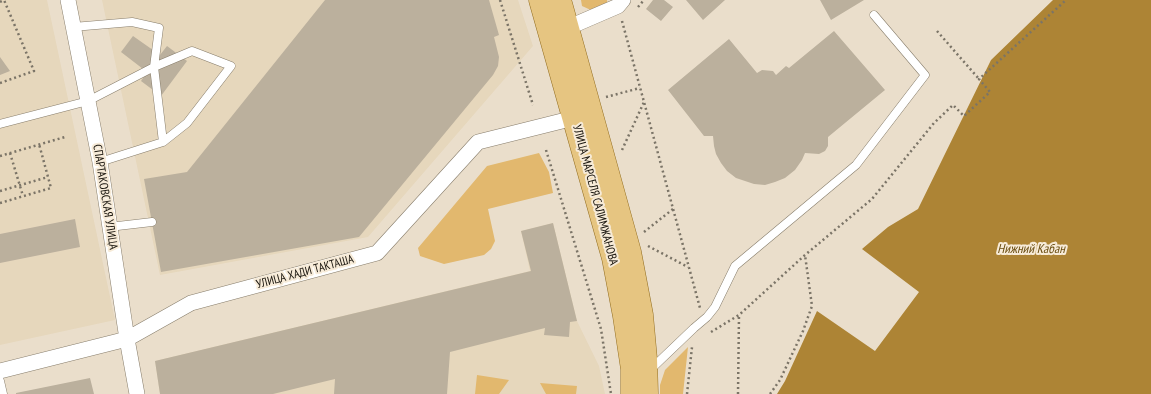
<!DOCTYPE html>
<meta charset="utf-8">
<style>
body{margin:0}
canvas{display:block;background:#eadecb}
</style>
<canvas width="1151" height="394"></canvas>
<script>
const context = document.querySelector('canvas').getContext('2d');
context.lineJoin = 'round';
function fill(path, color) { context.fillStyle = color; context.fill(path, 'evenodd'); }
const shape = rows => new Path2D(rows.map(r => 'M' + r).join(''));
function trace(path, color, width, dash) { context.strokeStyle = color; context.lineWidth = width; context.lineCap = dash ? 'butt' : 'round'; context.setLineDash(dash || []); context.stroke(path); }
function drawText(font, color, halo, rows, align = 'center') {
  context.font = font + ' "PT Sans Narrow",sans-serif'; context.lineWidth = 4; context.setLineDash([]); context.textBaseline = 'middle'; context.strokeStyle = halo; context.fillStyle = color; for (const [text, x, y, turn = 0] of rows) {
    context.save(); context.translate(x, y); context.rotate((+turn || 0) * Math.PI / 180); context.textAlign = isNaN(turn) ? turn : align; if (halo) context.strokeText(text, 0, 0); context.fillText(text, 0, 0); context.restore();
  }
}
const built = shape([
 [0,0,47,0,115,320,0,345],
 [102,0,518,0,533,46,368,237,160,275],
 [553,223,577,321,599,366,605,394,160,394,155,361,530,271,521,231]
]);
const green = shape([
 [581,0,607,0,608,6,593,11,582,6],
 [539,153,549,172,553,193,488,209,495,241,491,249,484,255,444,264,420,256,418,248,487,166],
 [688,347,683,394,660,394,660,385,665,370],
 [477,375,509,380,499,394,475,394],
 [540,383,577,386,576,394,546,394]
]);
const water = shape([
 [1053,0,1151,0,1151,394,777,394,785,381,817,311,875,351,919,292,862,249,888,227,918,209,991,60]
]);
const building = shape([
 [325,0,489,0,499,35,494,37,499,57,498,66,493,75,359,237,161,272,144,179,187,172],
 [653,0,664,0,673,7,661,21,646,9],
 [686,0,725,0,703,20],
 [820,0,864,0,831,20],
 [834,31,885,90,828,137,828,146,825,151,819,154,805,153,802,160,795,170,785,178,775,182,765,185,754,184,736,178,727,171,721,163,716,154,714,146,713,136,704,136,668,90,729,39,757,73,762,70,773,71,776,75,786,66,789,68],
 [133,36,160,55,167,46,187,61,161,96,141,81,147,72,121,52],
 [0,57,10,71,0,75],
 [75,219,80,247,0,263,0,234],
 [553,223,577,321,570,322,569,337,544,335,545,328,450,352,447,394,334,394,335,379,273,394,160,394,155,361,531,271,521,231],
 [90,378,94,394,16,394,16,393]
]);
const path = shape([
 [500,0,533,105],
 [0,2,4,0],
 [638,7,644,0],
 [622,21,700,308],
 [937,31,979,79],
 [0,83,34,71,4,0],
 [606,97,640,88],
 [546,150,601,329,611,394],
 [622,150,644,102],
 [10,153,23,196],
 [0,156,65,137],
 [0,191,48,177],
 [0,203,51,188,39,144],
 [644,232,673,209],
 [648,246,688,267],
 [711,332,739,315,805,255,872,199,934,123,953,105,964,116,990,92,979,79,1066,0],
 [687,394,692,347],
 [738,394,739,315],
 [770,394,780,380,803,331,812,306,805,255]
]);
const service = shape([
 [0,124,88,101,154,67,159,28,132,22,73,27],
 [100,162,163,142,187,123,231,66,192,51,154,67,163,142],
 [109,227,152,222],
 [650,370,694,328,707,317,715,307,735,266,856,165,925,75,874,15],
 [0,381,3,394]
]);
const minor = shape([
 [68,0,100,162,127,339,137,394],
 [567,28,618,6,623,0],
 [0,371,127,339,191,303,377,253,478,142,574,118]
]);
const primary = shape([
 [540,0,613,258,624,316,632,369,632,394],
 [560,0,630,252,642,315,646,359,647,393]
]);
const streetNames = [
 ["УЛИЦА МАРСЕЛЯ САЛИМЖАНОВА",595,195,75],
 ["СПАРТАКОВСКАЯ УЛИЦА",105,197,81],
 ["УЛИЦА ХАДИ ТАКТАША",305,272,-15]
];
const waterNames = [
 ["Нижний Кабан",1031,249]
];
fill(built, '#e6d7bc');
fill(green, '#e2b86e');
fill(water, '#ad8435');
fill(building, '#bbb09d');
trace(service, '#877d6b', 9);
trace(minor, '#877d6b', 16);
trace(primary, '#936e21', 23);
trace(path, '#7b7467', 2.5, [2, 3]);
trace(service, '#fff', 8);
trace(minor, '#fff', 15);
trace(primary, '#e6c581', 22);
drawText('12px', '#17130c', '#f7ebd8', streetNames);
drawText('italic 13px', '#694c0f', '#f7ebd8', waterNames);
</script>
